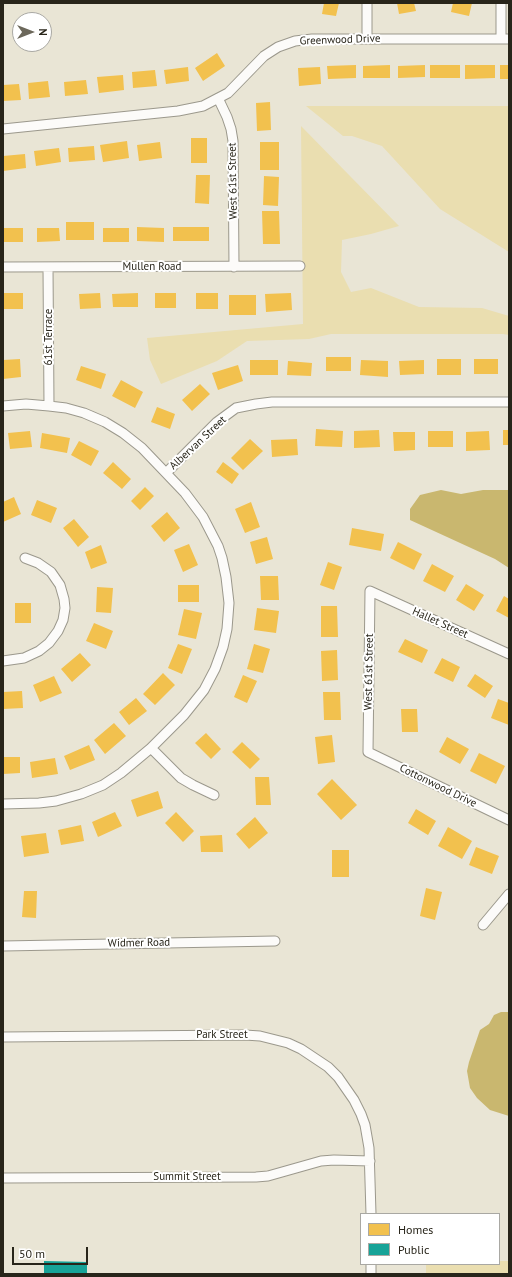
<!DOCTYPE html>
<style>
body{margin:0}
#map{position:relative;width:512px;height:1277px;overflow:hidden;background:#e9e5d5;font-family:"PT Sans",sans-serif}
canvas{display:block}
.frame{position:absolute;inset:0;border:4px solid #28251a;pointer-events:none}
.legend{position:absolute;left:360px;top:1213px;width:140px;height:52px;box-sizing:border-box;background:#fff;border:1px solid #a9a8a3;margin:0;padding:5px 7px;list-style:none;font-size:12px;color:#28251a}
.legend li{display:flex;align-items:center;gap:8px;height:20px}
.legend b{width:20px;border:1px solid #a9a8a3}
.north{position:absolute;left:12px;top:12px;width:40px;height:40px;box-sizing:border-box;background:#fff;border:1px solid #a9a8a3;border-radius:50%;rotate:90deg;font-size:11px;font-weight:700;line-height:16px;text-align:center;color:#28251a}
.north::after{content:'';display:block;margin:auto;width:14px;height:18px;background:#6c685b;clip-path:polygon(50% 0,100% 100%,50% 72%,0 100%)}
.scale{position:absolute;left:12px;top:1247px;width:76px;height:18px;box-sizing:border-box;border:2px solid #28251a;border-top:0;padding-left:5px;font-size:12px;line-height:14px;white-space:nowrap;color:#28251a;-webkit-text-stroke:3px #fff;paint-order:stroke}
</style>
<div id="map">
<canvas width="512" height="1277"></canvas>
<div class="frame"></div>
<ul class="legend">
<li><b style="height:11px;background:#f2c14e"></b>Homes</li>
<li><b style="height:11px;background:#17a398"></b>Public</li>
</ul>
<div class="north">N</div>
<div class="scale">50 m</div>
</div>
<script>
const context = document.querySelector('canvas').getContext('2d');
context.lineJoin = 'round';
function fill(path, color) { context.fillStyle = color; context.fill(path, 'evenodd'); }
const shape = rows => new Path2D(rows.map(r => 'M' + r).join(''));
function trace(path, color, width, dash) { context.strokeStyle = color; context.lineWidth = width; context.lineCap = dash ? 'butt' : 'round'; context.setLineDash(dash || []); context.stroke(path); }
function drawText(font, color, halo, rows, align = 'center') {
  context.font = font + ' "PT Sans",sans-serif'; context.lineWidth = 4; context.setLineDash([]); context.textBaseline = 'middle'; context.strokeStyle = halo; context.fillStyle = color; for (const [text, x, y, turn = 0] of rows) {
    context.save(); context.translate(x, y); context.rotate((+turn || 0) * Math.PI / 180); context.textAlign = isNaN(turn) ? turn : align; if (halo) context.strokeText(text, 0, 0); context.fillText(text, 0, 0); context.restore();
  }
}
const green = shape([
 [306,106,509,106,509,252,440,209,382,146,352,136,343,136],
 [301,126,399,226,371,234,342,240,341,272,351,292,371,288,419,307,482,308,509,316,509,335,503,334,331,334,309,339,247,341,217,361,161,384,150,360,147,338,303,324],
 [499,1261,509,1261,509,1274,426,1274,426,1264,499,1264]
]);
const water = shape([
 [441,490,461,494,483,490,509,490,509,568,495,559,410,520,410,509,420,495],
 [501,1012,509,1012,509,1116,490,1110,477,1098,470,1088,467,1071,469,1062,480,1030,489,1024,494,1015]
]);
const homes = shape([
 [324,3,339,3,336,16,322,14],
 [397,3,414,3,416,11,399,14],
 [453,3,472,3,469,16,451,12],
 [217,53,225,66,203,81,195,68],
 [356,65,356,78,328,79,327,66],
 [390,65,390,78,363,78,363,66],
 [425,65,425,77,398,78,398,66],
 [430,65,460,65,460,78,430,78],
 [465,65,495,65,495,78,465,79],
 [500,65,509,65,509,79,500,79],
 [188,67,189,81,166,84,164,70],
 [320,67,321,84,299,86,298,68],
 [155,70,157,86,133,88,132,72],
 [123,75,124,90,99,93,97,77],
 [86,80,88,94,65,96,64,82],
 [48,81,50,97,29,99,28,83],
 [19,84,21,100,3,101,3,85],
 [270,102,271,130,257,131,256,103],
 [191,138,207,138,207,163,191,163],
 [127,141,129,158,103,162,100,145],
 [160,142,162,158,139,161,137,145],
 [260,142,279,142,279,170,260,170],
 [94,146,95,160,69,162,68,148],
 [59,148,61,162,36,166,34,151],
 [25,154,26,168,3,171,3,156],
 [196,175,210,175,209,204,195,203],
 [264,176,279,177,278,206,263,205],
 [262,211,279,211,280,244,263,244],
 [66,222,94,222,94,240,66,240],
 [137,227,164,228,164,242,137,241],
 [173,227,209,227,209,241,173,241],
 [3,228,23,228,23,242,3,242],
 [37,228,59,228,60,241,37,242],
 [103,228,129,228,129,242,103,242],
 [3,293,23,293,23,309,3,309],
 [100,293,101,308,80,309,79,294],
 [138,293,138,307,113,307,112,294],
 [155,293,176,293,176,308,155,308],
 [196,293,218,293,218,309,196,309],
 [291,293,292,310,266,312,265,294],
 [229,295,256,295,256,315,229,315],
 [326,357,351,357,351,371,326,371],
 [20,359,21,377,3,379,3,360],
 [437,359,461,359,461,375,437,375],
 [474,359,498,359,498,374,474,374],
 [250,360,278,360,278,375,250,375],
 [361,360,388,361,388,377,360,375],
 [424,360,424,374,400,375,399,361],
 [288,361,312,363,311,376,287,375],
 [238,365,243,381,218,390,212,373],
 [81,366,106,374,101,389,76,380],
 [121,380,143,392,135,408,112,396],
 [200,384,210,394,192,411,182,400],
 [157,407,175,414,170,429,151,422],
 [316,429,343,431,342,447,315,446],
 [379,430,380,447,354,448,354,431],
 [503,430,509,430,509,445,503,445],
 [30,431,32,447,10,449,8,433],
 [428,431,453,431,453,447,428,447],
 [489,431,490,450,466,451,466,432],
 [393,432,415,432,415,450,394,451],
 [42,433,70,438,67,453,40,448],
 [250,439,263,451,243,470,231,458],
 [297,439,298,455,272,457,271,440],
 [79,441,99,451,91,466,71,455],
 [113,462,131,479,122,489,103,473],
 [223,462,239,474,232,484,216,472],
 [145,487,154,496,140,510,131,501],
 [14,497,21,514,3,522,3,502],
 [37,500,57,508,51,523,31,515],
 [251,502,260,527,245,533,235,509],
 [167,512,180,528,164,542,151,526],
 [74,519,89,537,78,547,63,528],
 [352,528,384,534,381,551,349,545],
 [267,537,273,559,256,564,250,542],
 [398,542,422,554,414,570,390,558],
 [189,544,198,565,183,572,174,550],
 [101,545,107,563,91,569,85,552],
 [328,562,342,567,334,590,320,585],
 [432,564,454,576,445,592,423,581],
 [260,576,278,576,279,600,261,600],
 [466,584,484,595,474,611,456,600],
 [178,585,199,585,199,602,178,602],
 [97,587,113,588,111,613,96,612],
 [504,596,509,599,509,618,496,611],
 [15,603,31,603,31,623,15,623],
 [321,606,337,606,338,637,321,637],
 [257,608,279,611,276,633,254,630],
 [184,609,202,613,196,639,178,635],
 [94,623,113,631,106,649,86,641],
 [405,639,428,650,422,663,398,652],
 [178,644,192,649,182,674,168,668],
 [254,644,270,649,263,673,247,669],
 [337,650,338,680,322,681,321,651],
 [80,653,91,665,72,682,61,669],
 [442,658,460,667,453,682,434,673],
 [163,673,175,685,155,705,143,694],
 [475,674,493,686,485,698,467,686],
 [243,675,257,681,247,703,234,697],
 [54,676,62,693,40,702,33,685],
 [22,691,23,708,3,709,3,692],
 [323,692,340,692,341,720,324,720],
 [136,698,147,711,129,725,119,712],
 [498,699,509,703,509,725,491,718],
 [401,709,417,709,418,732,402,732],
 [114,723,126,736,105,754,94,740],
 [206,733,221,749,211,759,195,743],
 [332,735,335,762,318,764,315,737],
 [447,737,469,749,460,764,439,752],
 [242,742,260,759,250,769,232,752],
 [89,745,95,760,70,770,64,756],
 [479,753,505,766,496,784,470,771],
 [3,757,20,757,20,773,3,774],
 [55,758,58,774,32,778,30,762],
 [255,777,269,777,271,805,256,805],
 [332,779,357,805,341,820,317,794],
 [158,791,163,808,137,817,131,800],
 [416,809,436,821,428,835,408,823],
 [115,812,122,826,98,837,92,822],
 [176,812,194,831,183,842,165,823],
 [255,817,268,833,249,849,236,834],
 [81,825,84,841,61,845,58,830],
 [448,827,472,841,462,859,438,846],
 [46,833,49,853,24,857,21,836],
 [222,835,223,852,201,852,200,836],
 [476,847,499,856,492,874,469,865],
 [332,850,349,850,349,877,332,877],
 [426,888,442,892,435,920,420,916],
 [24,891,37,891,36,918,22,917]
]);
const public = shape([
 [44,1261,87,1262,87,1274,44,1274]
]);
const minor = shape([
 [367,3,367,39],
 [501,39,501,3],
 [218,98,227,117,231,129,233,141,234,267],
 [3,129,178,111,203,106,228,93,264,56,278,47,295,41,312,39,509,39],
 [3,267,300,266],
 [48,267,49,406],
 [3,406,26,404,49,406,66,408,84,413,105,422,123,433,142,448,185,493,203,517,218,546,222,558,226,577,229,603,227,629,223,647,215,669,204,690,184,715,151,748,121,773,103,785,81,794,56,801,39,803,3,804],
 [166,473,217,422,236,408,256,404,272,402,509,402],
 [509,654,370,591,368,752,509,820],
 [3,661,24,658,39,651,49,643,58,631,63,620,65,608,64,599,60,585,51,572,38,563,25,558],
 [151,748,181,778,193,785,214,795],
 [483,925,509,894],
 [3,946,275,941],
 [3,1037,245,1035,260,1036,288,1043,301,1049,328,1067,338,1077,354,1100,361,1114,365,1125,369,1148,371,1214],
 [3,1178,256,1177,268,1176,321,1161,334,1160,370,1161],
 [371,1264,371,1274]
]);
const streetNames = [
 ["Greenwood Drive",340,40,-2],
 ["West 61st Street",233,181,-91],
 ["Mullen Road",152,267],
 ["61st Terrace",49,337,-90],
 ["Albervan Street",198,443,-43],
 ["Hallet Street",440,623,24],
 ["West 61st Street",369,672,-89],
 ["Cottonwood Drive",438,786,26],
 ["Widmer Road",139,943,-1],
 ["Park Street",222,1035],
 ["Summit Street",187,1177]
];
fill(green, '#eadeb0');
fill(water, '#c9b76f');
fill(homes, '#f2c14e');
fill(public, '#17a398');
trace(minor, '#9b988c', 11);
trace(minor, '#fcfbf9', 9);
drawText('11px', '#28251a', '#fff', streetNames);
</script>
